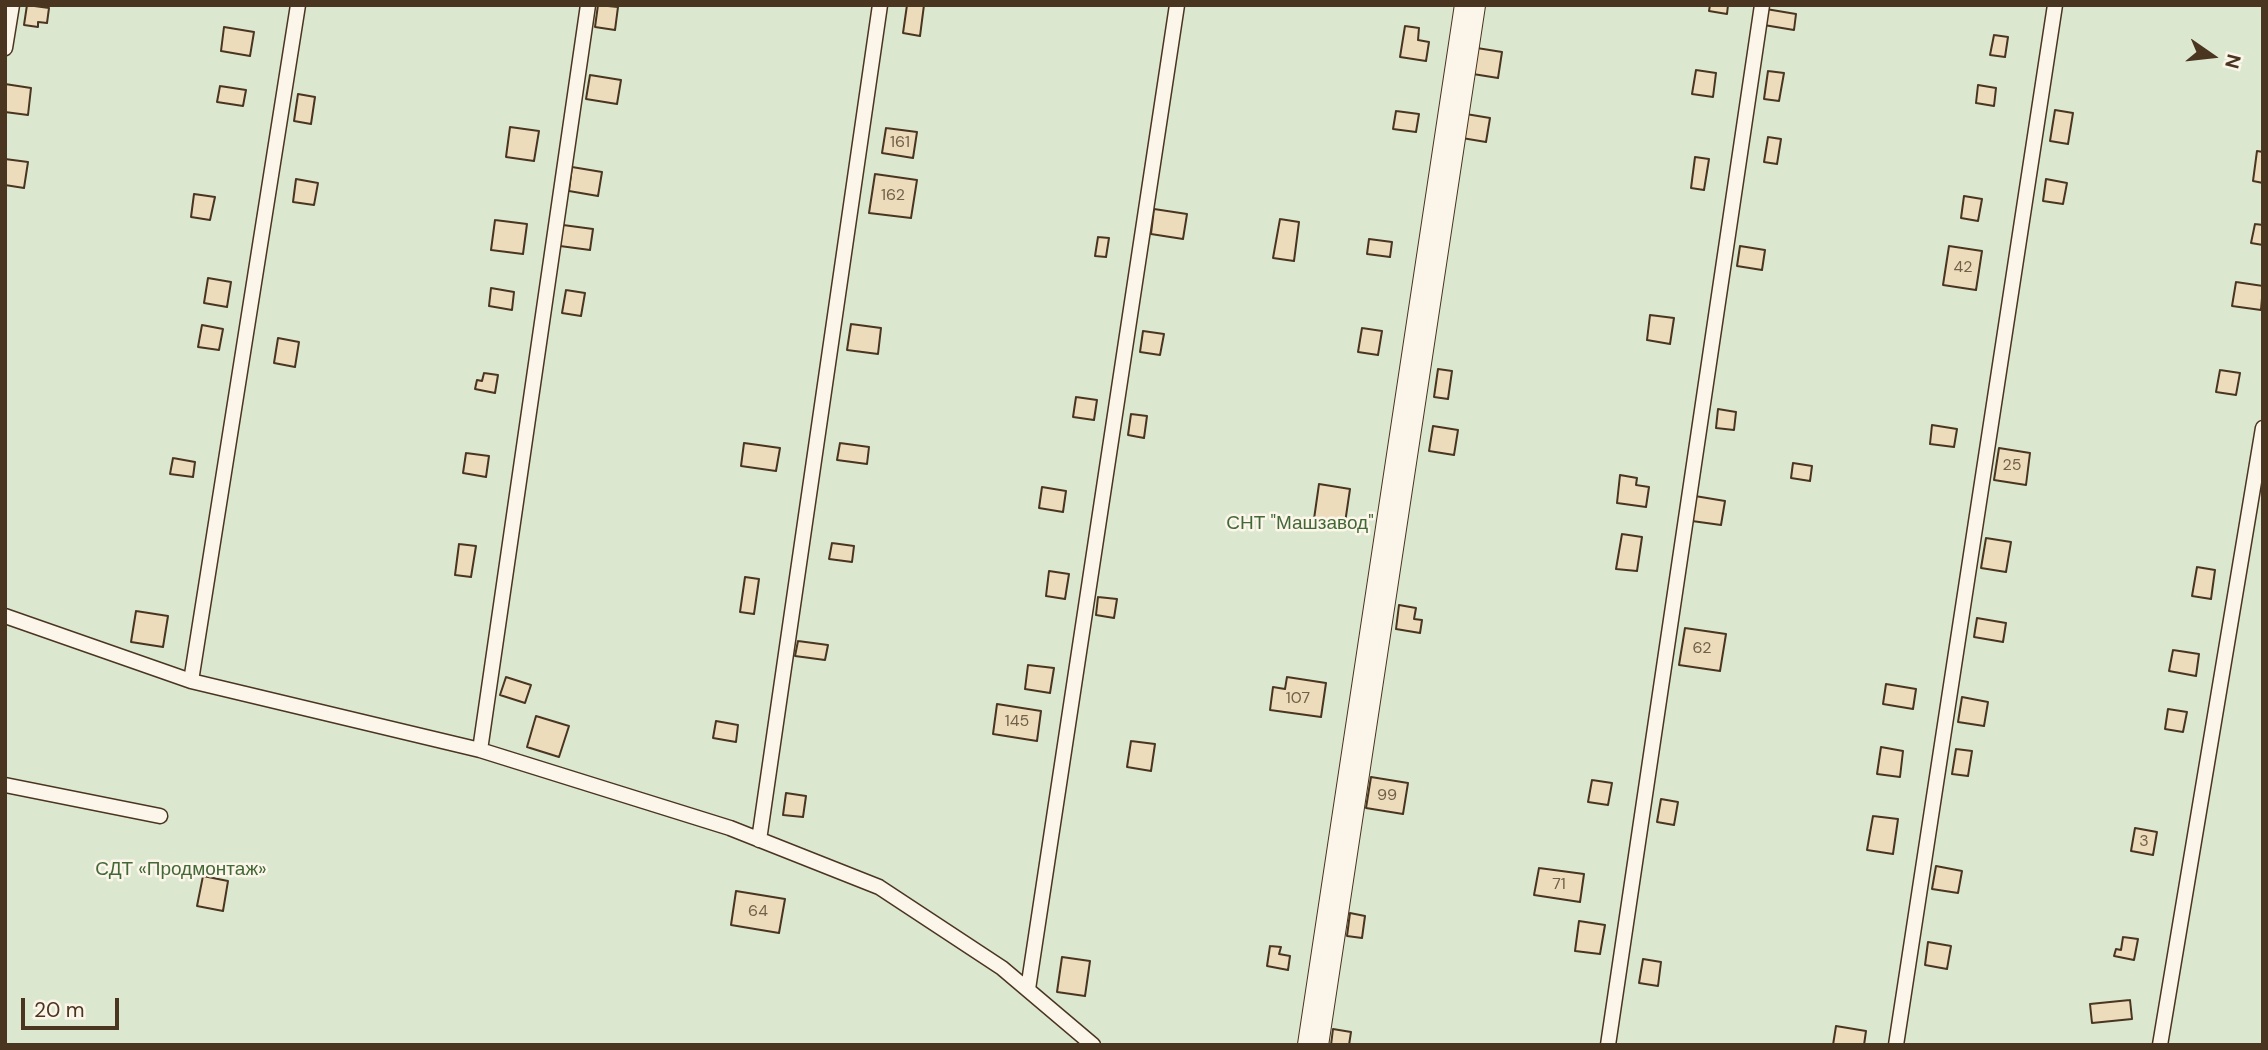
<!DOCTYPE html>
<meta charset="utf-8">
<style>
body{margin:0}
#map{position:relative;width:2268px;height:1050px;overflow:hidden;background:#fbf6e9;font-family:"DM Sans",sans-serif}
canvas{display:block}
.frame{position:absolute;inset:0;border:7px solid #4a3520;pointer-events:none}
.north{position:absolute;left:2177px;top:21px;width:70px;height:70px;-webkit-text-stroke:5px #fbf6e9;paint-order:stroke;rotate:104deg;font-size:19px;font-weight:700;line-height:28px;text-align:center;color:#4a3520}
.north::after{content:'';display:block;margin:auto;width:24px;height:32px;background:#4a3520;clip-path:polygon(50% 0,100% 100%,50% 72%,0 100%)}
.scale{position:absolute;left:21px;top:998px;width:98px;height:32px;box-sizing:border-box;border:4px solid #4a3520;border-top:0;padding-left:9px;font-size:21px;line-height:24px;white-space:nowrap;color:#4a3520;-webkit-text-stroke:5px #fbf6e9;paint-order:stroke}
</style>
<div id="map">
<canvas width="2268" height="1050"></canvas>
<div class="frame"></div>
<div class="north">N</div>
<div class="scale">20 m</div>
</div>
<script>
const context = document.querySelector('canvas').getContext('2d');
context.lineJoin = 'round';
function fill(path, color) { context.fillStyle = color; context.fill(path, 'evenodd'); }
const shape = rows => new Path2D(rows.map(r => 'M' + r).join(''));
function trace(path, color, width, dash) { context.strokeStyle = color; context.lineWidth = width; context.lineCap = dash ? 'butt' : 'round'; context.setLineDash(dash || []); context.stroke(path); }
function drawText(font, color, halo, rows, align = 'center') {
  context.font = font + ' "DM Sans",sans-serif'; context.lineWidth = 5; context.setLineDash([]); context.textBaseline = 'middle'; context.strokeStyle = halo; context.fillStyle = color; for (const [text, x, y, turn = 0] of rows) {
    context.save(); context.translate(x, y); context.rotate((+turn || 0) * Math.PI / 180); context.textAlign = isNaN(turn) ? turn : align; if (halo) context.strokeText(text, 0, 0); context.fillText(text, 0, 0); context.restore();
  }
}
const green = shape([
 [5,5,2263,5,2263,1045,5,1045,5,5]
]);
const building = shape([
 [27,5,49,8,47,23,38,22,38,27,24,25,27,5],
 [598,5,618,7,615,30,595,27,598,5],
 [907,5,924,5,920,36,903,33,907,5],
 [1710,5,1728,5,1727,14,1709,11,1710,5],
 [1766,9,1796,14,1794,30,1764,25,1766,9],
 [1405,26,1419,28,1418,40,1429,42,1426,61,1400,57,1405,26],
 [224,27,254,32,250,56,221,51,224,27],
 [1994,35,2008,37,2005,57,1990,55,1994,35],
 [1477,48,1502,52,1498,78,1473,74,1477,48],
 [1696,70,1716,73,1713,97,1692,94,1696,70],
 [1768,71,1784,73,1779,101,1764,99,1768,71],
 [590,75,621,80,617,104,586,99,590,75],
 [5,84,31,88,28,115,5,112,5,84],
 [1978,85,1996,88,1994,106,1976,103,1978,85],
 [220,86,246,90,243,106,217,102,220,86],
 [298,94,315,97,311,124,294,121,298,94],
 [2055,110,2073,113,2068,144,2050,141,2055,110],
 [1396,111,1419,114,1416,132,1393,129,1396,111],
 [1466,114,1490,118,1486,142,1462,138,1466,114],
 [510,127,539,131,534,161,506,157,510,127],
 [886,128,917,132,913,158,882,153,886,128],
 [1768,137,1781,139,1777,164,1764,162,1768,137],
 [2257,151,2263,152,2263,183,2253,181,2257,151],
 [1695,157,1709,159,1704,190,1691,188,1695,157],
 [5,159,28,162,24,188,5,185,5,159],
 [572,167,602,172,598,196,569,191,572,167],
 [875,174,917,180,911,218,869,213,875,174],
 [296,179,318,183,314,205,293,202,296,179],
 [2046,179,2067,183,2063,204,2043,201,2046,179],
 [194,194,215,197,210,220,191,217,194,194],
 [1964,196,1982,199,1978,221,1961,218,1964,196],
 [1154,209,1187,214,1183,239,1151,234,1154,209],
 [1280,219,1299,222,1294,261,1273,258,1280,219],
 [495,220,527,224,523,254,491,250,495,220],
 [2255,224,2263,225,2263,245,2251,243,2255,224],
 [563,225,593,229,590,250,560,246,563,225],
 [1098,237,1109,238,1106,257,1095,256,1098,237],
 [1369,239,1392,242,1390,257,1367,254,1369,239],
 [1740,246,1765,250,1762,270,1737,266,1740,246],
 [1949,246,1982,251,1976,290,1943,285,1949,246],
 [208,278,231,282,227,307,204,303,208,278],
 [2236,282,2263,286,2261,310,2232,306,2236,282],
 [491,288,514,292,512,310,489,306,491,288],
 [566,290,585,293,581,316,562,313,566,290],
 [1650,315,1674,318,1670,344,1647,340,1650,315],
 [851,324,881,328,878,354,847,350,851,324],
 [202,325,223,329,219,350,198,347,202,325],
 [1362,328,1382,331,1378,355,1358,352,1362,328],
 [1143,331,1164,334,1160,355,1140,352,1143,331],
 [278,338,299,342,295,367,274,363,278,338],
 [1438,369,1452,371,1448,399,1434,397,1438,369],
 [2220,370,2240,373,2236,395,2216,392,2220,370],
 [484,373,498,375,495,393,475,389,477,380,482,381,484,373],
 [1076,397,1097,400,1094,420,1073,417,1076,397],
 [1718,409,1736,412,1734,430,1716,428,1718,409],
 [1131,414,1147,416,1144,438,1128,435,1131,414],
 [1932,425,1957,429,1954,447,1930,444,1932,425],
 [1433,426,1458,430,1454,455,1429,451,1433,426],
 [744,443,780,448,776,471,741,466,744,443],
 [840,443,869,447,867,464,837,460,840,443],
 [1999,448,2030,453,2026,485,1994,480,1999,448],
 [466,453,489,456,486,477,463,473,466,453],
 [173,458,195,462,193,477,170,474,173,458],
 [1793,463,1812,466,1810,481,1791,478,1793,463],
 [1620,475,1637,478,1636,485,1649,487,1646,507,1617,503,1620,475],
 [1319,484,1350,489,1345,523,1314,519,1319,484],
 [1042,487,1066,491,1063,512,1039,508,1042,487],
 [1695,496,1725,501,1721,525,1692,521,1695,496],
 [1622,534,1642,537,1637,571,1616,569,1622,534],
 [1986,538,2011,542,2006,572,1981,568,1986,538],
 [832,543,854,546,852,562,829,559,832,543],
 [459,544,476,546,471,577,455,575,459,544],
 [2197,567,2215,570,2211,599,2192,596,2197,567],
 [1049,571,1069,574,1065,599,1046,596,1049,571],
 [745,577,759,579,754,614,740,612,745,577],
 [1098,597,1117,599,1114,618,1096,615,1098,597],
 [1399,605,1416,608,1414,619,1422,620,1420,633,1396,629,1399,605],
 [136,611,168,616,163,647,131,642,136,611],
 [1977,618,2006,623,2003,642,1974,637,1977,618],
 [1685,628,1726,634,1720,671,1679,665,1685,628],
 [798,641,828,645,825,660,795,656,798,641],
 [2173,650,2199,654,2196,676,2169,671,2173,650],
 [1028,665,1054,668,1050,693,1025,689,1028,665],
 [506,677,531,685,525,703,500,695,506,677],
 [1287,677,1326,683,1321,717,1270,710,1273,687,1285,689,1287,677],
 [1886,684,1916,689,1913,709,1883,704,1886,684],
 [1962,697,1988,702,1984,726,1958,722,1962,697],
 [997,704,1041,711,1037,741,993,734,997,704],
 [2168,709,2187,712,2183,732,2165,729,2168,709],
 [536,716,569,726,559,757,527,747,536,716],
 [716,721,738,725,736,742,713,738,716,721],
 [1131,741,1155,744,1151,771,1127,767,1131,741],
 [1881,747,1903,751,1900,777,1877,774,1881,747],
 [1956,749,1972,751,1968,776,1952,774,1956,749],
 [1371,777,1408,783,1403,814,1366,808,1371,777],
 [1592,780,1612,783,1608,805,1588,802,1592,780],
 [786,793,806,796,803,817,783,815,786,793],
 [1661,799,1678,802,1674,825,1657,822,1661,799],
 [1873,816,1898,819,1893,854,1867,850,1873,816],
 [2135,828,2157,832,2153,855,2131,851,2135,828],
 [1936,866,1962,871,1958,893,1932,889,1936,866],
 [1539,868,1584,874,1580,902,1534,895,1539,868],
 [203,876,228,881,223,911,197,906,203,876],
 [736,891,785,899,779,933,731,925,736,891],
 [1350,913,1365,916,1362,938,1347,936,1350,913],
 [1579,921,1605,925,1600,954,1575,951,1579,921],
 [2123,937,2138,939,2134,960,2114,956,2116,949,2121,950,2123,937],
 [1928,942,1951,946,1947,969,1925,965,1928,942],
 [1270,946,1281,947,1279,954,1290,956,1288,970,1267,966,1270,946],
 [1062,957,1090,961,1085,996,1057,992,1062,957],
 [1643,959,1661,962,1658,986,1639,983,1643,959],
 [2130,1000,2132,1019,2092,1023,2090,1004,2130,1000],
 [1836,1026,1866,1031,1864,1045,1833,1045,1836,1026],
 [1333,1029,1351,1032,1349,1045,1331,1045,1333,1029]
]);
const lane = shape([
 [5,48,12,5],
 [5,616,191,681,480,750,730,828,879,887,1002,968,1093,1045],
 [191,681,298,5],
 [480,750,588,5],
 [5,785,160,816],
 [759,840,880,5],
 [1028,989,1177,5],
 [1608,1045,1762,5],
 [1896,1045,2055,5],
 [2160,1045,2263,428]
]);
const street = shape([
 [1313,1045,1470,5]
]);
const numberNames = [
 ["161",900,143],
 ["162",893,196],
 ["42",1963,268],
 ["25",2012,466],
 ["62",1702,649],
 ["107",1298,699],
 ["145",1017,722],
 ["99",1387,796],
 ["3",2144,842],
 ["71",1559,885],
 ["64",758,912]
];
const parkNames = [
 ["СНТ \"Машзавод\"",1300,524],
 ["СДТ «Продмонтаж»",181,870]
];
fill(green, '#dce7d0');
trace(green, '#887966', 2);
fill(building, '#ecdcbc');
trace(building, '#4a3520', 2);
trace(lane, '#4a3520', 17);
trace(street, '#4a3520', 32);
trace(lane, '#fbf6e9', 14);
trace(street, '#fbf6e9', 30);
drawText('16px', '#725f47', null, numberNames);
drawText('19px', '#436837', '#fbf6e9', parkNames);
</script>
